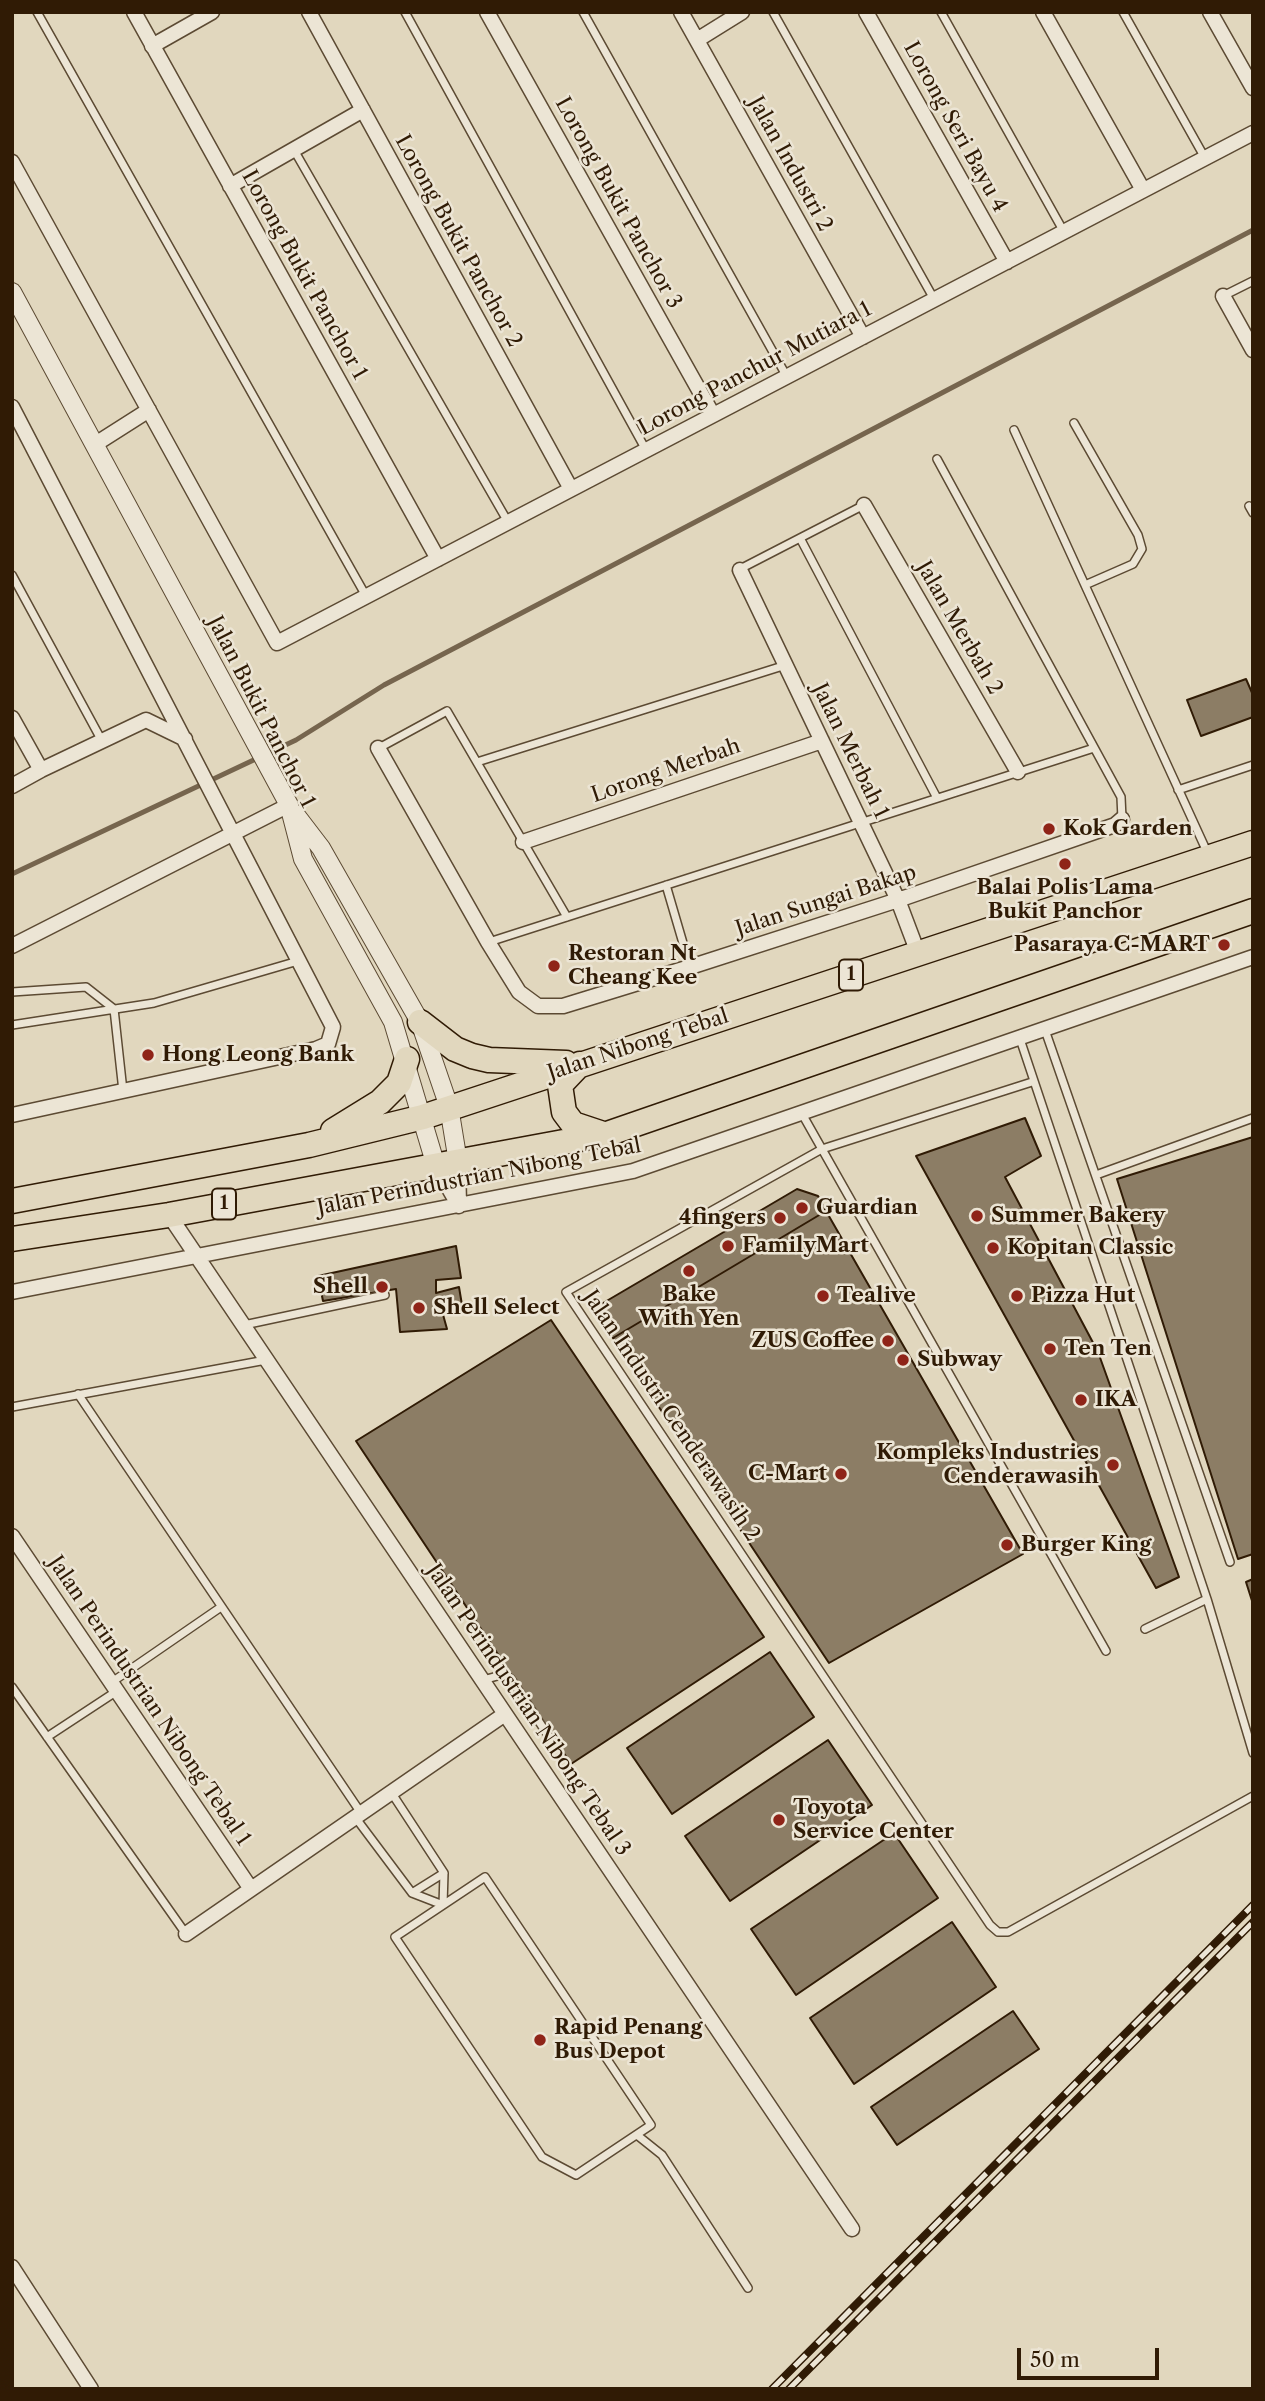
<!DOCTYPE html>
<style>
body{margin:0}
#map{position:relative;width:1265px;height:2401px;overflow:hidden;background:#e1d7be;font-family:"Libre Caslon Text",serif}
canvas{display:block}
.frame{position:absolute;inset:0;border:14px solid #301b05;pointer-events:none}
.scale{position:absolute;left:1017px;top:2348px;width:142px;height:32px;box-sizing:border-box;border:4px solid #301b05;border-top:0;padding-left:9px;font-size:21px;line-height:24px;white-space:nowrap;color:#301b05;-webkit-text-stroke:5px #ece5d5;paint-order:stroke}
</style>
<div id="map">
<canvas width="1265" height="2401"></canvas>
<div class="frame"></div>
<div class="scale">50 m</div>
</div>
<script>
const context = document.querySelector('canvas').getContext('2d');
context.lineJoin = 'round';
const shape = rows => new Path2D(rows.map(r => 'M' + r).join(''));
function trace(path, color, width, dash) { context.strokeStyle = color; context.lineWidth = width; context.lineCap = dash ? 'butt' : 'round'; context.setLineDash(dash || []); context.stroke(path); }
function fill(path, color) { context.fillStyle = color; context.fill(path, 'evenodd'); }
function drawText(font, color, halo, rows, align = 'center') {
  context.font = font + ' "Libre Caslon Text",serif'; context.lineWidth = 5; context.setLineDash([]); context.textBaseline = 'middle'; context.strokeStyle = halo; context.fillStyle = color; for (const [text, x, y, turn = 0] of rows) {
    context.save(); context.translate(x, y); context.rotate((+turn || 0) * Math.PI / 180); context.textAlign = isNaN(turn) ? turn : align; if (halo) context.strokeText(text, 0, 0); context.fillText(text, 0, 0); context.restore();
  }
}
const stream = shape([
 [12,874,296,740,384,685,1253,230]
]);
const building = shape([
 [1246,679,1253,695,1253,717,1201,736,1187,700,1246,679],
 [1025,1118,1041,1156,1005,1177,1098,1352,1179,1577,1156,1588,916,1156,1025,1118],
 [1253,1137,1253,1554,1238,1559,1117,1179,1253,1137],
 [797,1189,818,1196,826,1211,613,1338,595,1315,598,1306,797,1189],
 [826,1211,1023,1554,829,1663,613,1338,826,1211],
 [456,1246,461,1278,436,1280,436,1293,459,1287,462,1305,442,1311,447,1329,400,1332,396,1289,323,1301,318,1276,456,1246],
 [551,1320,764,1637,571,1764,356,1441,551,1320],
 [1253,1579,1253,1604,1246,1582,1253,1579],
 [770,1652,814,1717,672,1814,627,1748,770,1652],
 [828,1740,872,1805,730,1901,685,1836,828,1740],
 [894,1833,938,1898,796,1995,751,1929,894,1833],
 [952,1922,996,1987,854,2084,810,2018,952,1922],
 [1013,2011,1039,2049,897,2145,871,2107,1013,2011]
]);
const service = shape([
 [37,12,366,596],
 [405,12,646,450],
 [583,12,787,377],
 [773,12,934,299],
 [941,12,1064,232],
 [1123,12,1205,158],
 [294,150,508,522],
 [1223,296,1253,281],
 [1074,423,1138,535,1142,549,1133,564,1085,585],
 [1014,430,1208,854],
 [937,459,1121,797,1122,819],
 [1249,506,1253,513],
 [800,538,937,798],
 [740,569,864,505],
 [12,575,102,741],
 [379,748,447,711,567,917],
 [477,762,786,665],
 [1178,790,1253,765],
 [666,885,690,967],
 [489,942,1094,748],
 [12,992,86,987,114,1009,123,1091],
 [12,1025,154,1003,298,961],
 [1045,1030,1230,1562],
 [1020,1039,1207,1599,1253,1753],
 [1032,1082,822,1149,566,1292,990,1925,998,1932,1008,1932,1253,1796],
 [801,1112,1106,1651],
 [1096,1175,1253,1118],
 [244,1325,385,1295],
 [78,1394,361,1813],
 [12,1407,266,1360],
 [1145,1629,1207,1599],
 [483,1680,501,1675,511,1679,555,1746],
 [112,1682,221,1607],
 [12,1687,186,1934],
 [47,1737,117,1691],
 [391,1792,444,1873,443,1905],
 [355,1817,412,1893,443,1905],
 [485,1877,651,2125,576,2175,542,2157,395,1937,485,1877],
 [412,1893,444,1873],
 [637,2135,662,2155,748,2288]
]);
const minor = shape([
 [134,12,438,559],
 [309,12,571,489],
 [487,12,713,415],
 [681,12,863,337],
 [866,12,1007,262],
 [1043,12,1143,190],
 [1210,12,1253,88],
 [697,40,742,12],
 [152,46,212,12],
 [12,162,277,643,1253,133],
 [230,186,363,110],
 [1223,296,1253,350],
 [12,407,333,1027,328,1044,316,1049,12,1115],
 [94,445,149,410],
 [864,505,1018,772],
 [740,570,898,900,918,953],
 [12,718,41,770],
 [378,748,488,942,519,992,538,1006,563,1006,690,967,898,900,1115,825,1122,819],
 [12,786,41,770,146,720,185,739],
 [523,842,822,741],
 [12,946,289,805],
 [458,1162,459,1204],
 [436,1166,459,1206],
 [169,1215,852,2229],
 [12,1292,633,1171,1253,957],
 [12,1536,251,1889],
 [186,1934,505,1714],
 [12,2267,91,2389]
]);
const tertiary = shape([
 [12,292,289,805,303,859,393,1022,436,1166],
 [295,814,321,848,420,1022,449,1107,458,1162]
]);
const trunk = shape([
 [420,1022,455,1049,472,1056,489,1060,566,1063],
 [580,1064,560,1085,564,1112,573,1124,603,1134],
 [333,1131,380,1102,399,1083,407,1059],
 [12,1201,309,1145,423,1117,1253,843],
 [12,1239,169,1215,607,1134,1253,911]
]);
const rail = shape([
 [772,2389,1253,1905],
 [789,2389,1253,1922]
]);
const markers = [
 [1049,829,7,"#8f2418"],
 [1065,864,7,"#8f2418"],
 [1224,945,7,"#8f2418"],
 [554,966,7,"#8f2418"],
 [148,1055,7,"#8f2418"],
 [802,1208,7,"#8f2418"],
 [977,1216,7,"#8f2418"],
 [780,1218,7,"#8f2418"],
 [728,1246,7,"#8f2418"],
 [993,1248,7,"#8f2418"],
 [689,1271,7,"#8f2418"],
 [382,1287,7,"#8f2418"],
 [823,1296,7,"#8f2418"],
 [1017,1296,7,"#8f2418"],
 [419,1308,7,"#8f2418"],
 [888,1341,7,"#8f2418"],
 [1050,1349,7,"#8f2418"],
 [903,1360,7,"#8f2418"],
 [1081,1400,7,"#8f2418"],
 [1113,1465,7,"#8f2418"],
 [841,1474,7,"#8f2418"],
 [1007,1545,7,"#8f2418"],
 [779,1820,7,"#8f2418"],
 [540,2040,7,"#8f2418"]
];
const shields = [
 [851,975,24],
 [224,1204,24]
];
const shieldNames = [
 ["1",851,975],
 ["1",224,1204]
];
const streetNames = [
 ["Lorong Seri Bayu 4",955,127,61],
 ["Jalan Industri 2",790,164,61],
 ["Lorong Bukit Panchor 3",618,203,61],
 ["Lorong Bukit Panchor 2",458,241,61],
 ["Lorong Bukit Panchor 1",304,275,61],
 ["Lorong Panchur Mutiara 1",755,369,-28],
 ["Jalan Merbah 2",959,628,60],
 ["Jalan Bukit Panchor 1",261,712,63],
 ["Jalan Merbah 1",850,751,64],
 ["Lorong Merbah",666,771,-19],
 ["Jalan Sungai Bakap",826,901,-18],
 ["Jalan Nibong Tebal",638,1045,-18],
 ["Jalan Perindustrian Nibong Tebal",479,1177,-11],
 ["Jalan Industri Cenderawasih 2",671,1416,56],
 ["Jalan Perindustrian Nibong Tebal 1",149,1701,56],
 ["Jalan Perindustrian Nibong Tebal 3",528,1710,56]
];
const poiNames = [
 ["Kok Garden",1063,829],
 ["Balai Polis Lama",1065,888,"center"],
 ["Bukit Panchor",1065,912,"center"],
 ["Pasaraya C-MART",1210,945,"right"],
 ["Restoran Nt",568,954],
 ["Cheang Kee",568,978],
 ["Hong Leong Bank",162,1055],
 ["Guardian",816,1208],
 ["Summer Bakery",991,1216],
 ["4fingers",766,1218,"right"],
 ["FamilyMart",742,1246],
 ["Kopitan Classic",1007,1248],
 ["Shell",368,1287,"right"],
 ["Bake",689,1295,"center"],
 ["With Yen",689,1319,"center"],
 ["Tealive",837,1296],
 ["Pizza Hut",1031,1296],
 ["Shell Select",433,1308],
 ["ZUS Coffee",874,1341,"right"],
 ["Ten Ten",1064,1349],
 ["Subway",917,1360],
 ["IKA",1095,1400],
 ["Kompleks Industries",1099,1453,"right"],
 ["Cenderawasih",1099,1477,"right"],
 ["C-Mart",827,1474,"right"],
 ["Burger King",1021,1545],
 ["Toyota",793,1808],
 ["Service Center",793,1832],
 ["Rapid Penang",554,2028],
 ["Bus Depot",554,2052]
];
trace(stream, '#76654e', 5);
fill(building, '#8c7d65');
trace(building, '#301b05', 2);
trace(service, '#5c4a33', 10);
trace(minor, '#5c4a33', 17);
trace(tertiary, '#5c4a33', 20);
trace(trunk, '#301b05', 27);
trace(service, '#ece5d5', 7);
trace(minor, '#ece5d5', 14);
trace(tertiary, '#ece5d5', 18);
trace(trunk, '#e1d7be', 24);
trace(rail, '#301b05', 8);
trace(rail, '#ece5d5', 5, [16]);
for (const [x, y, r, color] of markers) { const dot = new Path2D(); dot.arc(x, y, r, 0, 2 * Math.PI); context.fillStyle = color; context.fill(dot); trace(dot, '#ece5d5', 2.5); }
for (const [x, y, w] of shields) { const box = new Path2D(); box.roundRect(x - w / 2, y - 15.5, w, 31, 5); context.fillStyle = '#ece5d5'; context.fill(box); trace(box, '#301b05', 2); }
drawText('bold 19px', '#301b05', null, shieldNames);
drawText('21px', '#301b05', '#ece5d5', streetNames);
drawText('bold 21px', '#301b05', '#ece5d5', poiNames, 'left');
</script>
